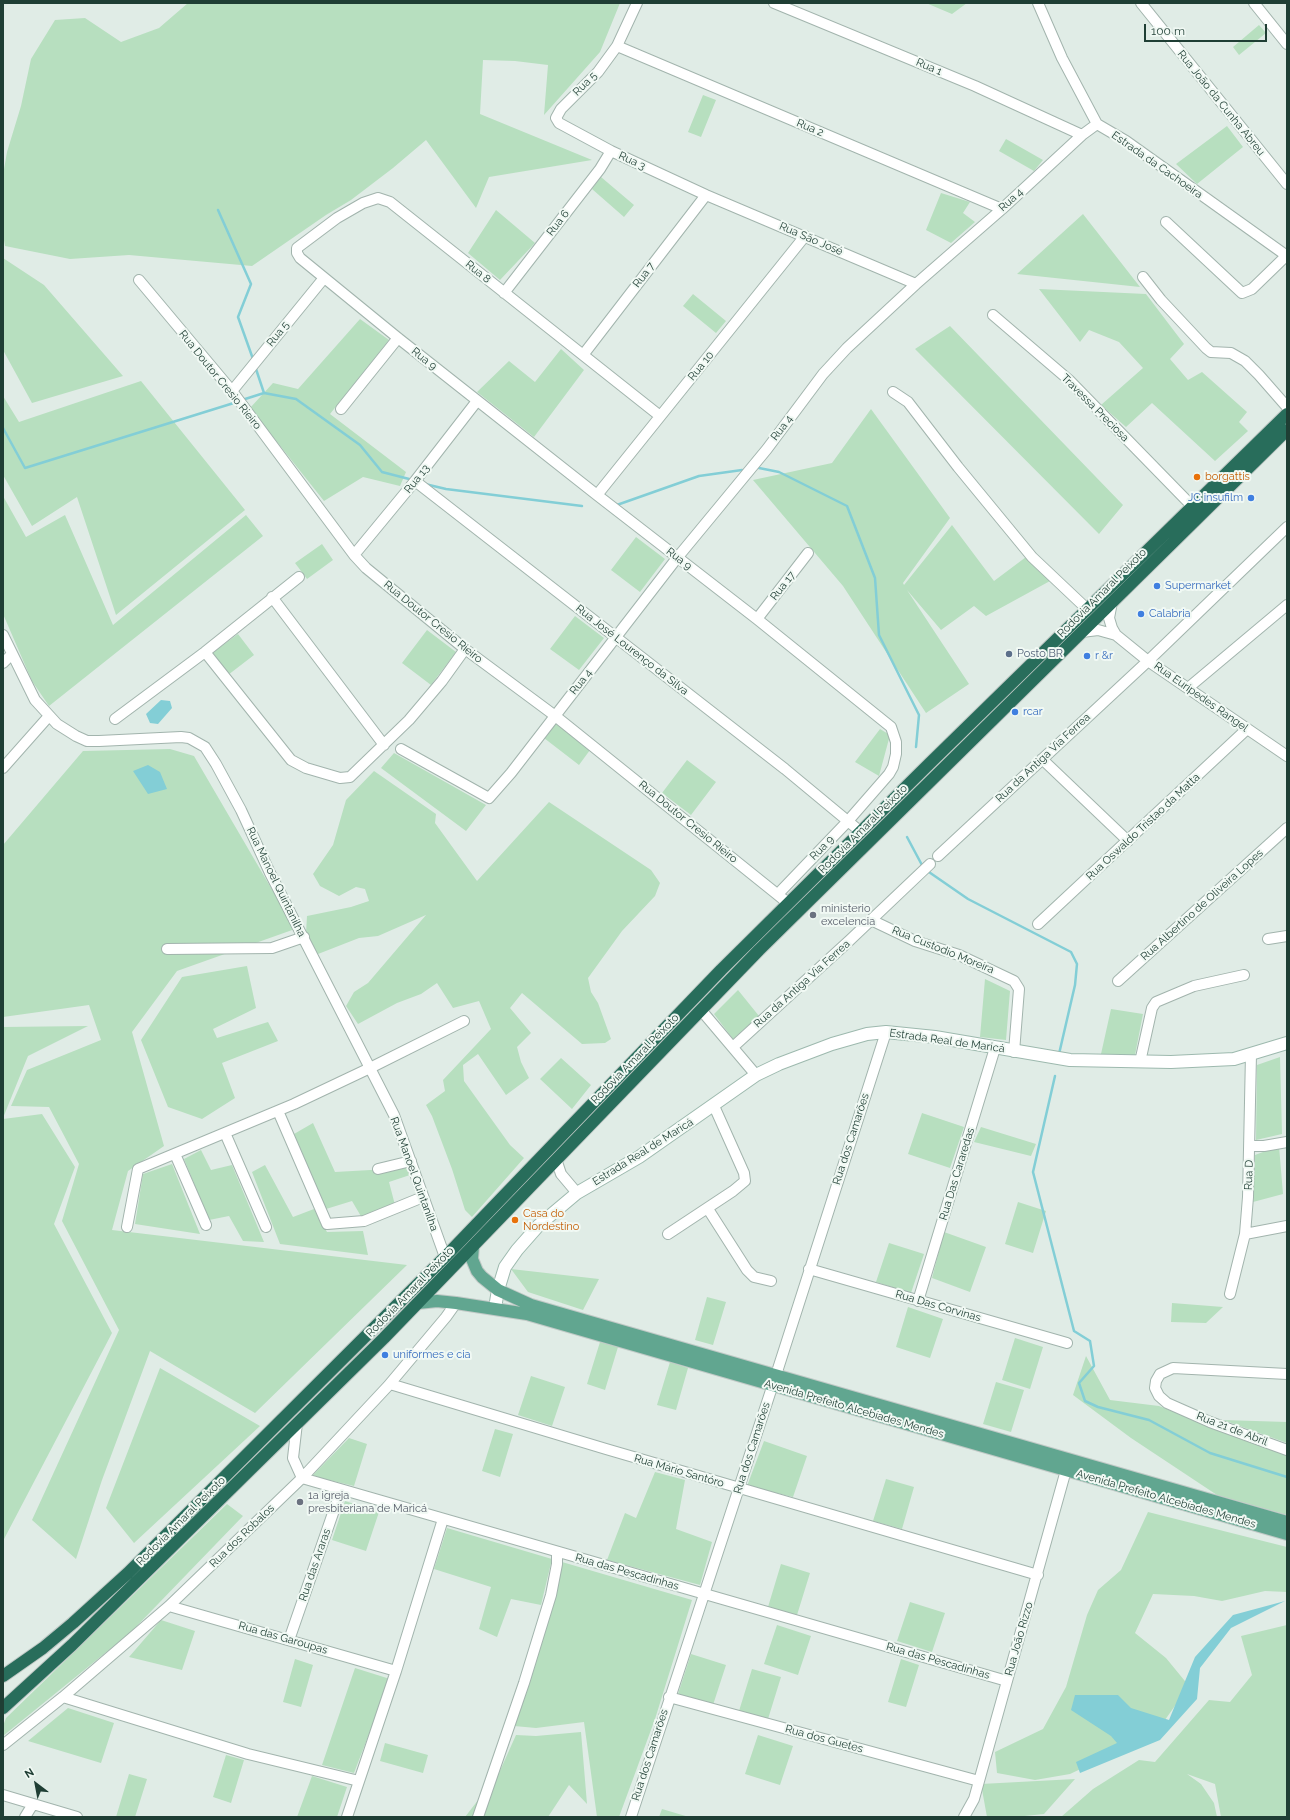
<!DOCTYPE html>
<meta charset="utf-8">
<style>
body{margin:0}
#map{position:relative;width:1290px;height:1820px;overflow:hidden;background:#e0ece6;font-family:Raleway,sans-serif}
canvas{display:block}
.frame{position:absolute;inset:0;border:4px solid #1f3e34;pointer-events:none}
.north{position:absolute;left:16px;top:1764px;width:40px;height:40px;-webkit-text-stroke:3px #f1f9f4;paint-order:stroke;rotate:328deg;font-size:11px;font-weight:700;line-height:16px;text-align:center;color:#1f3e34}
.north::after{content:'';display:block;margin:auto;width:14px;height:18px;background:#1f3e34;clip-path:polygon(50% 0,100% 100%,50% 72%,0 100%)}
.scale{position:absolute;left:1144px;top:24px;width:123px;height:18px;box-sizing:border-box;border:2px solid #1f3e34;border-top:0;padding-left:5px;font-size:12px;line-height:14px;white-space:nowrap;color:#1f3e34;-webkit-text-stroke:3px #f1f9f4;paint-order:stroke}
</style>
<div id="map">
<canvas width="1290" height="1820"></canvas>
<div class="frame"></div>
<div class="north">N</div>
<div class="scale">100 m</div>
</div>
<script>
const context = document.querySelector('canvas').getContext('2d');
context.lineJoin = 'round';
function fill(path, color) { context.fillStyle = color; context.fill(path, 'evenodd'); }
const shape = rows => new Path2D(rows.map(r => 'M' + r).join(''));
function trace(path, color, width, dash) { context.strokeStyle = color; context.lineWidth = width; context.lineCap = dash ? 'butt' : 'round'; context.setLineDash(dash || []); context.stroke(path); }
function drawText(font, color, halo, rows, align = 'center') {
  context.font = font + ' Raleway,sans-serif'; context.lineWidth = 4; context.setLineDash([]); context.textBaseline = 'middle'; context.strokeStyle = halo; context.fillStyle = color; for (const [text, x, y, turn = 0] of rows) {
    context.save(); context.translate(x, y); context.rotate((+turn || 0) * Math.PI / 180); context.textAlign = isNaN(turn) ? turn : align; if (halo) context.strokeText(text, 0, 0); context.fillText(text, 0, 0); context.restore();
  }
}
const green = shape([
 [188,3,620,3,600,52,544,115,548,65,515,61,483,60,480,114,592,160,489,177,476,208,426,140,393,168,351,200,326,215,252,266,129,255,70,259,5,246,3,235,3,175,7,152,21,106,31,59,55,20,85,18,121,42,159,28],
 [926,3,967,3,952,14],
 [1259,25,1266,33,1239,55,1233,47],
 [703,95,716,100,701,137,688,132],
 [1227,126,1243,147,1197,184,1176,164],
 [1006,139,1043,160,1034,171,999,151],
 [601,177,634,205,624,217,592,189],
 [941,193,970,202,963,213,975,222,951,243,926,230],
 [496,210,535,243,500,280,468,253],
 [1083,214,1140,287,1017,274],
 [3,258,44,285,123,376,32,403,3,350],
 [1039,289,1146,294,1184,344,1170,359,1188,380,1202,372,1247,412,1239,422,1248,431,1215,461,1152,403,1126,427,1101,405,1143,368,1119,342,1089,330,1080,342],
 [693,294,726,321,716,333,683,306],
 [360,319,389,340,330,414,406,472,400,486,363,477,324,501,250,408,273,383,298,389],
 [950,326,1123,505,1099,534,915,349],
 [561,349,584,370,534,437,477,392,509,361,535,382],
 [141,381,245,510,116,615,77,497,32,526,3,475,3,396,19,422],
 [871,409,950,518,903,583,904,585,952,525,994,581,1026,557,1050,581,986,616,974,606,941,630,907,590,969,684,926,713,843,586,753,480,832,463],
 [3,496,26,537,65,515,113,625,246,515,263,536,49,706,32,681,3,614],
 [636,537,665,559,640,592,611,570],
 [322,544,333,560,307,579,295,563],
 [575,616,604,638,579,670,550,649],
 [427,630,456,652,431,685,402,663],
 [238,634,254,655,228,675,212,653],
 [555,723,590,750,579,765,544,738],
 [880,729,890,735,879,776,855,762],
 [170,749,194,756,295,929,177,971,132,1032,164,1146,128,1171,112,1230,407,1265,255,1413,150,1351,102,1480,76,1559,32,1520,119,1330,62,1221,79,1164,49,1107,11,1106,27,1070,101,1040,89,1005,3,1017,3,845,83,751],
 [394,753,486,805,466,831,381,768],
 [687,760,716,782,691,815,662,793],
 [374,771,436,814,435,823,477,881,549,802,651,870,660,883,655,896,622,931,588,978,591,992,598,1003,611,1039,605,1043,582,1044,522,993,510,1008,531,1033,517,1047,521,1062,529,1078,506,1095,478,1054,463,1065,464,1081,510,1145,524,1158,472,1217,465,1210,452,1169,432,1116,426,1105,445,1091,443,1080,491,1029,479,1001,453,1008,437,983,421,994,397,1003,358,1024,346,1006,354,992,368,983,426,915,378,936,359,938,318,954,306,933,307,916,351,907,369,901,365,889,356,887,339,896,320,886,313,874,333,845,346,800],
 [247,966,256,1008,213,1029,217,1038,268,1022,278,1041,222,1063,235,1098,202,1119,168,1107,141,1040,182,977],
 [985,979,1010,991,1006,1040,980,1037],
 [738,990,759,1016,733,1039,714,1014],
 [1111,1009,1143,1014,1135,1055,1101,1054],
 [88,1026,28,1056,3,1118,3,1027],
 [1280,1057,1282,1134,1256,1140,1257,1065],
 [561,1058,591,1085,572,1109,540,1079],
 [922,1113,964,1127,950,1168,908,1154],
 [42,1114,75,1167,54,1224,112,1333,3,1541,3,1119],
 [313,1123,335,1172,406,1168,410,1175,389,1182,395,1205,362,1218,352,1201,326,1209,294,1134],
 [981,1127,1036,1144,1031,1156,974,1142],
 [1279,1146,1283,1194,1253,1202,1255,1155],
 [201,1150,211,1170,232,1165,264,1242,243,1241,229,1216,209,1220,184,1159],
 [172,1164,200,1234,135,1224,143,1174],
 [265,1165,293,1217,314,1209,327,1232,363,1231,368,1255,280,1244,252,1172],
 [1018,1202,1046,1211,1033,1253,1005,1244],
 [944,1232,986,1247,970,1292,932,1278],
 [889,1243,924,1254,911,1293,876,1282],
 [511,1269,599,1279,583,1310,528,1292],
 [707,1297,726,1302,713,1345,695,1340],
 [1172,1303,1223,1307,1206,1323,1171,1322],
 [908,1307,943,1319,930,1358,896,1347],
 [1015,1338,1043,1347,1030,1389,1002,1380],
 [600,1342,618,1347,605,1390,587,1384],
 [1086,1356,1110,1400,1159,1406,1287,1456,1287,1515,1217,1495,1131,1438,1073,1395],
 [670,1362,688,1368,676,1410,657,1405],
 [160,1368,260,1426,134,1543,106,1508],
 [531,1376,565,1387,552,1426,518,1415],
 [996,1382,1024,1390,1011,1432,983,1424],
 [1223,1420,1287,1422,1287,1443],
 [495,1429,513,1434,500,1477,482,1471],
 [349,1438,367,1444,354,1486,312,1476],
 [764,1441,807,1456,793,1497,747,1486],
 [655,1472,685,1480,676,1529,712,1542,700,1585,607,1560,625,1513,636,1518],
 [886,1479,914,1487,902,1529,873,1521],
 [345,1501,379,1512,366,1551,332,1540],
 [227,1504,243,1516,131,1632,3,1736,3,1726,6,1718],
 [1148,1512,1287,1547,1287,1592,1265,1591,1222,1601,1194,1596,1153,1594,1135,1633,1166,1658,1189,1686,1155,1734,1070,1774,1035,1780,997,1773,995,1752,1043,1729,1066,1687,1087,1615,1098,1590,1121,1570],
 [447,1528,552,1559,541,1605,511,1599,497,1637,479,1629,491,1587,434,1569],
 [562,1562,692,1600,655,1719,619,1817,597,1817,584,1722,536,1728,514,1726],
 [781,1564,810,1573,797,1615,768,1607],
 [910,1602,945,1613,932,1652,897,1641],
 [161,1620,195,1631,182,1670,129,1657],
 [777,1625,811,1636,798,1675,764,1664],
 [1287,1625,1287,1817,1221,1817,1215,1784,1187,1774,1201,1784,1214,1803,1217,1817,1061,1817,1093,1789,1139,1760,1155,1762,1209,1700,1230,1702,1252,1675,1241,1636],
 [691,1654,726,1665,713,1705,678,1694],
 [295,1659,313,1665,301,1707,283,1702],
 [901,1659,919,1665,906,1707,888,1702],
 [355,1668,390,1679,354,1773,322,1765],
 [752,1669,781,1677,768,1719,739,1711],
 [68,1708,114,1723,101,1763,28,1741],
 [581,1732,587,1804,569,1785,548,1817,465,1817,499,1773,516,1735,536,1736],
 [758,1735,793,1746,780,1785,745,1774],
 [385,1743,428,1755,423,1773,380,1761],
 [226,1755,244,1760,231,1803,213,1797],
 [129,1774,147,1779,135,1817,116,1817],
 [312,1776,347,1787,337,1817,297,1817],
 [1075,1779,1044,1814,1015,1817,987,1817,981,1784],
 [662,1809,689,1817,659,1817]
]);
const water = shape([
 [161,700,170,701,172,708,158,724,150,723,146,714],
 [148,765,160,772,167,789,148,794,133,771],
 [1285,1601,1231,1628,1200,1668,1197,1699,1160,1740,1080,1773,1076,1762,1117,1743,1111,1736,1071,1710,1075,1695,1118,1695,1131,1708,1169,1720,1195,1657,1233,1615]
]);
const stream = shape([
 [218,210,251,284,238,317,253,359],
 [255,366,264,393,296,399,360,445,382,472,413,480],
 [242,400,264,393],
 [3,428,25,468,237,402],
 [759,468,779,472,847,506,875,578,879,635,919,715,916,747],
 [425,484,446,489,582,506],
 [614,506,699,476,742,470],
 [907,837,923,867],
 [926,870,968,899,1071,952,1077,964,1075,985,1059,1054],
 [1055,1076,1033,1172,1074,1331,1090,1341,1094,1366,1079,1383,1085,1401,1098,1407,1149,1420,1210,1453,1287,1477]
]);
const street = shape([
 [637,3,617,46,598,72,561,109,556,118,559,123,611,151,706,195,916,284],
 [774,3,975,86,1082,135],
 [1038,3,1062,58,1097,124,1126,141,1287,256],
 [1141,3,1287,184],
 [1254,3,1287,44],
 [617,46,1002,209],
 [1166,222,1242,293,1252,289,1287,255],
 [1143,277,1161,300,1206,348,1211,352,1231,353,1245,361,1259,375,1287,407],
 [139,280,232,391,354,555,366,568,465,649,554,715,788,903],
 [504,293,600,169,611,151],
 [993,315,1069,380,1192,506],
 [583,355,706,195],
 [232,391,324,278],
 [893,392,908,402,958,467,1032,557,1087,609],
 [341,409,398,338],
 [660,416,390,202,378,198,363,203,337,218,297,248,297,253,300,258,398,338,597,495,757,619,891,727,896,742,896,754,893,767,889,774,848,821,778,894],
 [415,481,785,769,861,832],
 [597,495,805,236],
 [354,555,415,481,477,401],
 [272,597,384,745],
 [1112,602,1109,618,1112,628,1116,635],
 [757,619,808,553],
 [1082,632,1098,630,1116,635,1148,661,1287,756],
 [3,635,35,700,57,724,76,736,87,741,99,741,181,737,189,738,205,747,216,764,241,810,270,873,394,1115,445,1257],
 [205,652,291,760,306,768,340,778,350,777,409,720,442,681,465,649],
 [3,663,12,654],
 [1188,688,1287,605],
 [115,719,205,652,299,577],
 [401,749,489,798,511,773,677,558,767,449,823,374,847,348,916,284,1002,209,1082,135,1097,124],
 [1042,759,1128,841],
 [3,768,49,716],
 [938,856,1148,661,1287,527],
 [871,920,915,941,959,955,1014,981,1019,989,1014,1052],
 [1038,924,1247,729],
 [1268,939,1287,936],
 [167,949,272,948,304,937],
 [1118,981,1287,828],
 [701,1010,756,1075],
 [733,1047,850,940,930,864],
 [1140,1062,1152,1008,1156,1002,1194,986,1244,975],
 [278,1111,327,1224,364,1221,423,1197],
 [225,1133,266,1227],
 [1250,1146,1264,1146,1287,1142],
 [175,1154,206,1225],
 [556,1159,561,1174,577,1193],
 [378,1169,411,1161],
 [708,1209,747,1270,754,1277,771,1281],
 [127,1227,138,1169,294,1104,370,1068,464,1021],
 [668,1234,733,1191,745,1181,744,1173,714,1106],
 [1245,1234,1287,1226],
 [809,1269,1067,1343],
 [1230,1294,1245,1234,1248,1197,1251,1054],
 [918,1301,995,1048],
 [1287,1374,1173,1368,1160,1374,1156,1381,1155,1388,1159,1396,1167,1403,1210,1422,1287,1450],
 [390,1384,606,1449,1038,1575],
 [297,1423,293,1458,302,1478,1007,1681],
 [169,1606,396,1671],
 [289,1640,341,1490],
 [63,1697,248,1754,359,1781],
 [669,1697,979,1781],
 [3,1745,63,1697,169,1606,302,1478,388,1386,446,1317,456,1303],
 [3,1795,77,1817],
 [25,1817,33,1804],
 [347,1817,396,1671,443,1519],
 [478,1817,524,1683,551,1595,557,1564,557,1552],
 [631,1817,776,1375,886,1032],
 [964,1817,974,1799,1068,1463]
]);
const secondary = shape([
 [495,1308,498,1290,505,1267,517,1250,539,1225,577,1193,639,1157,756,1075,779,1064,832,1044,867,1034,886,1032,935,1037,1070,1060,1171,1062,1234,1059,1287,1043]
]);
const primary = shape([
 [473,1246,472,1259,477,1271,482,1277,498,1290,531,1305,1287,1522],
 [418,1303,437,1301,456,1303,527,1314,1287,1534]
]);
const highway = shape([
 [3,1676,43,1648,73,1623,128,1573,445,1257,721,970,930,763,1287,414],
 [3,1708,72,1645,384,1338,759,950,1287,430]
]);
const markers = [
 [1197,477,4,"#e8710a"],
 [1251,498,4,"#3f7fe0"],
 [1157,586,4,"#3f7fe0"],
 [1141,614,4,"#3f7fe0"],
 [1009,654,4,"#5c6f8a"],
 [1087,656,4,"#3f7fe0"],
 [1015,712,4,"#3f7fe0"],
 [813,915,4,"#6b7280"],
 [515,1220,4,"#e8710a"],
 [385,1355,4,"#3f7fe0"],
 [300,1502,4,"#6b7280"]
];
const streetNames = [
 ["Rua 1",929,67,23],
 ["Rua 5",585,84,-45],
 ["Rua João da Cunha Abreu",1221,103,51],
 ["Rua 2",810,128,23],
 ["Rua 3",632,161,25],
 ["Estrada da Cachoeira",1157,165,35],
 ["Rua 4",1011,200,-42],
 ["Rua 6",558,223,-52],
 ["Rua São José",811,239,23],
 ["Rua 8",478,272,39],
 ["Rua 7",644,275,-53],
 ["Rua 5",278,334,-51],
 ["Rua 9",424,359,39],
 ["Rua 10",701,366,-51],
 ["Rua Doutor Cresio Rieiro",220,380,51],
 ["Travessa Preciosa",1095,408,45],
 ["Rua 4",782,428,-53],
 ["Rua 13",417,479,-51],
 ["Rua 9",679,559,38],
 ["Rua 17",783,586,-52],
 ["Rodovia Amaral Peixoto",1102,593,-45],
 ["Rua Doutor Cresio Rieiro",433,622,39],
 ["Rua José Lourenço da Silva",632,650,38],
 ["Rua 4",581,682,-52],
 ["Rua Euripedes Rangel",1201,697,35],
 ["Rua da Antiga Via Ferrea",1043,758,-43],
 ["Rua Doutor Cresio Rieiro",688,822,39],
 ["Rua Oswaldo Tristao da Matta",1143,827,-43],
 ["Rodovia Amaral Peixoto",863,829,-45],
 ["Rua 9",822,848,-46],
 ["Rua Manoel Quintanilha",276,882,64],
 ["Rua Albertino de Oliveira Lopes",1202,905,-42],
 ["Rua Custodio Moreira",943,950,22],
 ["Rua da Antiga Via Ferrea",802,984,-42],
 ["Estrada Real de Maricá",947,1041,8],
 ["Rodovia Amaral Peixoto",635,1059,-46],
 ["Rua dos Camarões",851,1139,-72],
 ["Estrada Real de Maricá",643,1152,-32],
 ["Rua Manoel Quintanilha",414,1174,70],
 ["Rua Das Cararedas",957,1174,-73],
 ["Rua D",1249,1175,-88],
 ["Rodovia Amaral Peixoto",410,1292,-46],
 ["Rua Das Corvinas",938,1306,16],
 ["Avenida Prefeito Alcebíades Mendes",854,1409,16],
 ["Rua 21 de Abril",1232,1429,21],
 ["Rua dos Camarões",752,1448,-72],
 ["Rua Mário Santóro",679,1471,16],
 ["Avenida Prefeito Alcebíades Mendes",1166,1499,16],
 ["Rodovia Amaral Peixoto",181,1521,-45],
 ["Rua dos Robalos",242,1536,-44],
 ["Rua das Araras",315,1565,-71],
 ["Rua das Pescadinhas",627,1572,16],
 ["Rua das Garoupas",283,1638,16],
 ["Rua João Rizzo",1019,1639,-74],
 ["Rua das Pescadinhas",938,1661,16],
 ["Rua dos Guetes",824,1739,15],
 ["Rua dos Camarões",650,1755,-72]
];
const foodNames = [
 ["borgattis",1205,477],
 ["Casa do",523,1214],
 ["Nordestino",523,1227]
];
const shopNames = [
 ["JC insufilm",1243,498,"right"],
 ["Supermarket",1165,586],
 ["Calabria",1149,614],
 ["r &r",1095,656],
 ["rcar",1023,712],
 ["uniformes e cia",393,1355]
];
const serviceNames = [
 ["Posto BR",1017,654]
];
const worshipNames = [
 ["ministerio",821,909],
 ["excelencia",821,922],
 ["1a igreja",308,1496],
 ["presbiteriana de Maricá",308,1509]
];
fill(green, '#b7dfbf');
fill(water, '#83ced6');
trace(stream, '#83ced6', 2.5);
trace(street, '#a2b4ad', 12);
trace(secondary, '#9db9ae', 14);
trace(primary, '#c0c9c6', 14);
trace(highway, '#c0c9c6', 14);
trace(street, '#fff', 10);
trace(secondary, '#fff', 12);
trace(primary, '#61a690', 12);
trace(highway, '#286d5b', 12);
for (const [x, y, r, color] of markers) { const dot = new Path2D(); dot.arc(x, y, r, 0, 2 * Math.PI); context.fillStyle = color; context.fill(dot); trace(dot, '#f1f9f4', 1.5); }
drawText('11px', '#1f3e34', '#f1f9f4', streetNames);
drawText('11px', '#c56008', '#f1f9f4', foodNames, 'left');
drawText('11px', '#366cbe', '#f1f9f4', shopNames, 'left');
drawText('11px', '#4e5e75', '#f1f9f4', serviceNames, 'left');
drawText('11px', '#5b616d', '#f1f9f4', worshipNames, 'left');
</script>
